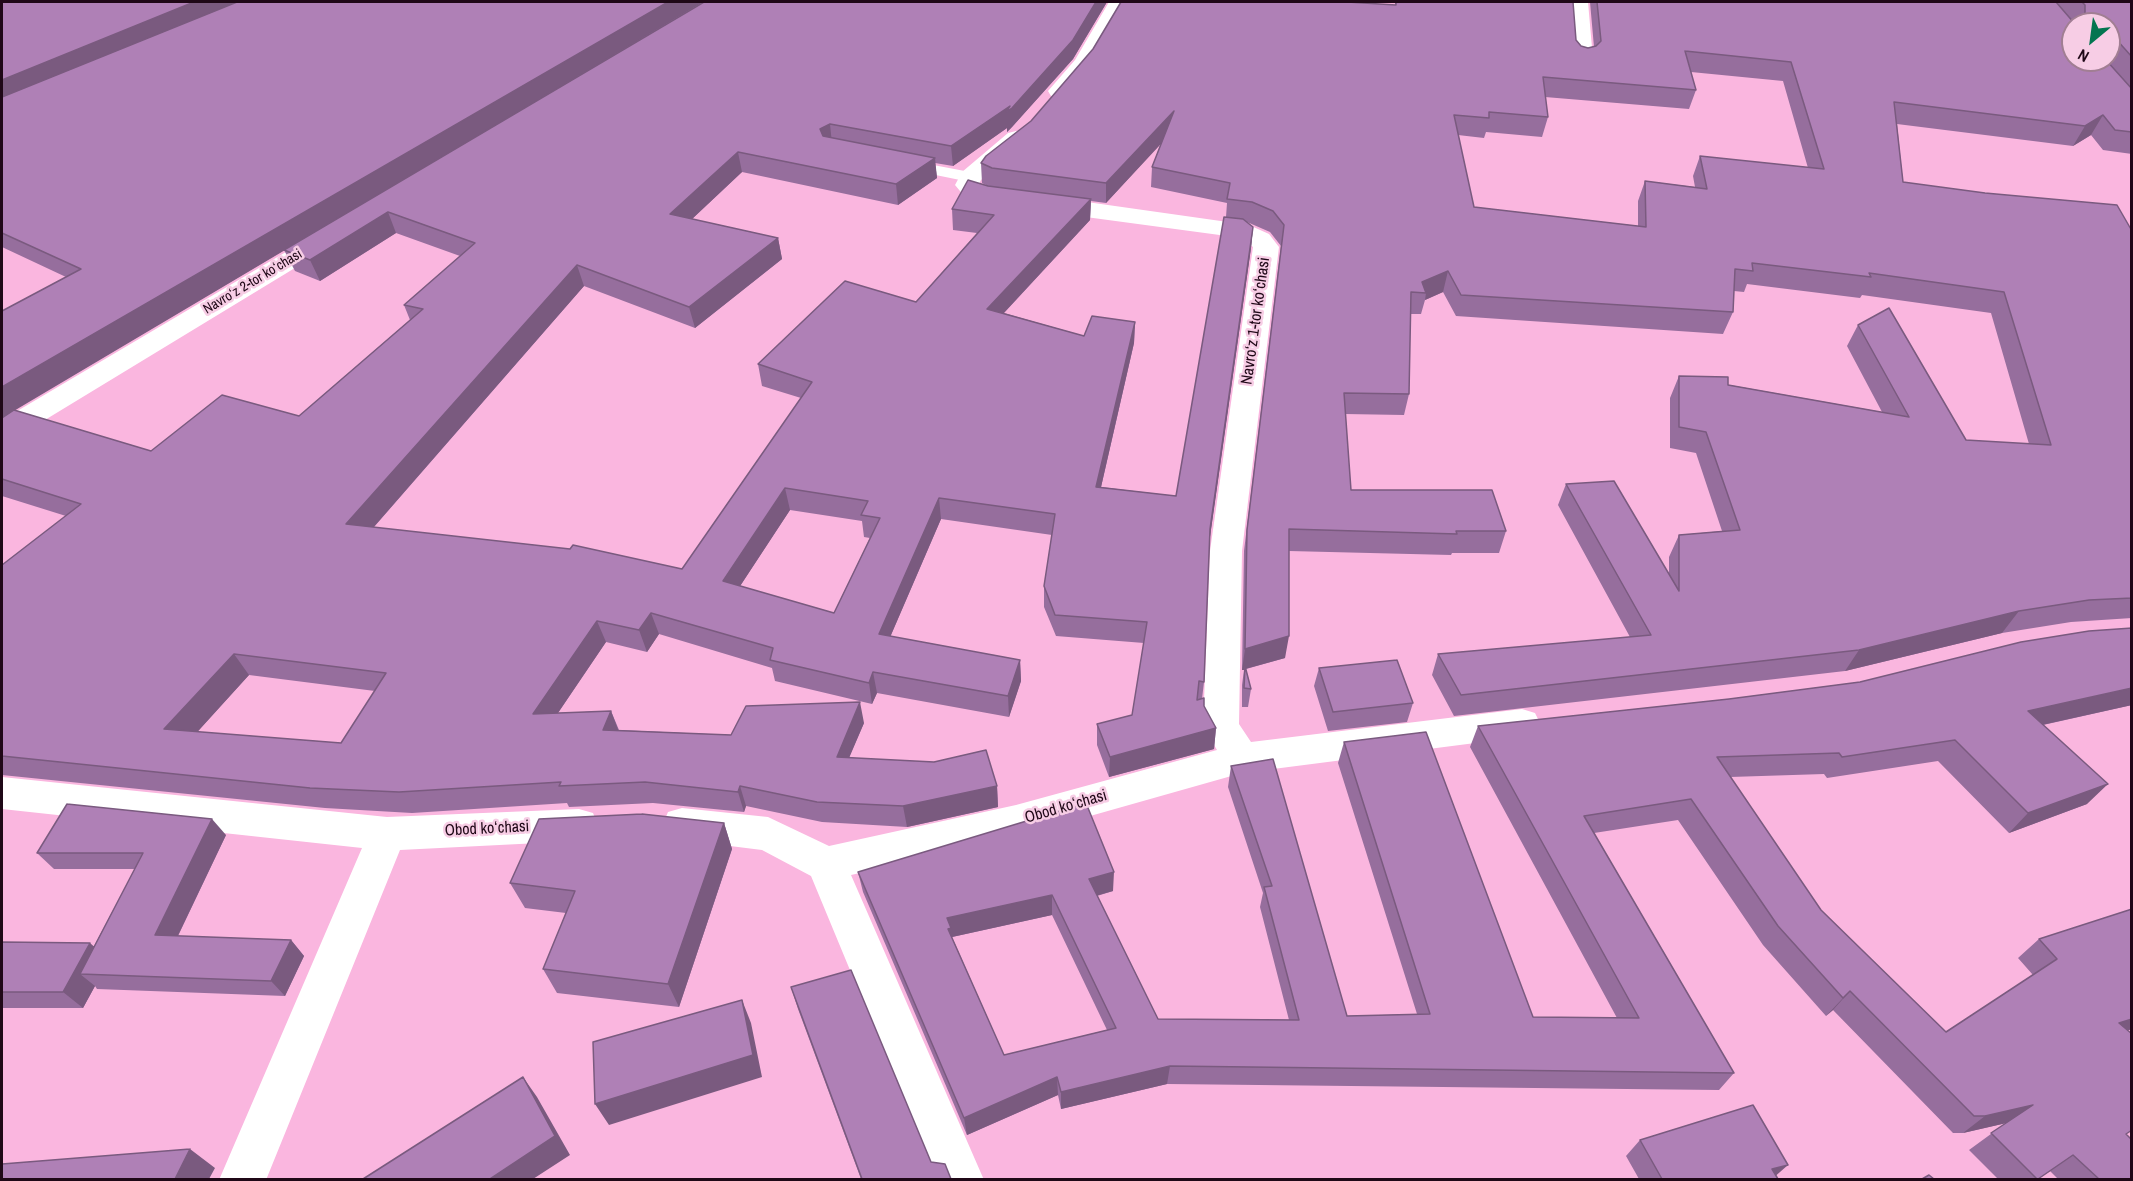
<!DOCTYPE html>
<meta charset="utf-8">
<style>
body{margin:0}
#map{position:relative;width:2133px;height:1181px;overflow:hidden;background:#fab6df;font-family:"Archivo Narrow",sans-serif}
canvas{display:block}
.frame{position:absolute;inset:0;border:3px solid #1f0817;pointer-events:none}
.north{position:absolute;left:2061px;top:12px;width:60px;height:60px;box-sizing:border-box;background:#f7cde5;border:2px solid #a17e93;border-radius:50%;rotate:209deg;font-size:16px;font-weight:700;line-height:24px;text-align:center;color:#1f0817}
.north::after{content:'';display:block;margin:auto;width:21px;height:27px;background:#037550;clip-path:polygon(50% 0,100% 100%,50% 72%,0 100%)}
</style>
<div id="map">
<canvas width="2133" height="1181"></canvas>
<div class="frame"></div>
<div class="north">N</div>
</div>
<script>
const context = document.querySelector('canvas').getContext('2d');
context.lineJoin = 'round';
const shape = rows => new Path2D(rows.map(r => 'M' + r).join(''));
function fill(path, color) { context.fillStyle = color; context.fill(path, 'evenodd'); }
function trace(path, color, width, dash) { context.strokeStyle = color; context.lineWidth = width; context.lineCap = dash ? 'butt' : 'round'; context.setLineDash(dash || []); context.stroke(path); }
function drawText(font, color, halo, rows, align = 'center') {
  context.font = font + ' "Archivo Narrow",sans-serif'; context.lineWidth = 5; context.setLineDash([]); context.textBaseline = 'middle'; context.strokeStyle = halo; context.fillStyle = color; for (const [text, x, y, turn = 0] of rows) {
    context.save(); context.translate(x, y); context.rotate((+turn || 0) * Math.PI / 180); context.textAlign = isNaN(turn) ? turn : align; if (halo) context.strokeText(text, 0, 0); context.fillText(text, 0, 0); context.restore();
  }
}
const service = shape([
 [907,160,970,172,978,177,970,182,901,168,899,165,901,162,907,160]
]);
const minor = shape([
 [1109,2,1128,2,1094,63,1067,96,1059,97,1051,96,1048,91,1075,60,1109,2],
 [1568,2,1588,2,1593,59,1590,63,1583,65,1576,63,1573,59,1568,2],
 [1016,131,1024,133,1027,138,981,180,979,184,981,187,1249,225,1269,234,1279,247,1242,551,1239,724,1251,742,1522,709,1535,713,1540,723,1535,733,1522,737,1242,773,1016,837,851,875,984,1180,937,1180,811,876,762,850,682,840,668,836,663,824,668,812,682,808,768,817,829,846,1016,805,1217,750,1203,726,1210,551,1253,247,1242,238,989,204,965,197,955,185,962,172,1008,133,1016,131],
 [327,231,336,233,339,238,336,243,12,440,2,442,2,420,318,233,327,231],
 [2,777,387,817,579,809,593,813,598,825,593,837,579,841,400,850,266,1180,219,1180,362,848,2,809,2,777]
]);
const wall = shape([
 [2,2,703,2,14,410,151,451,299,416,410,320,404,305,460,256,396,233,320,281,295,271,284,250,704,2,1107,2,1073,59,1012,127,1007,132,1007,128,953,166,935,163,937,178,898,205,742,172,692,219,778,238,782,259,695,328,584,286,374,527,682,569,801,398,762,386,758,364,916,302,977,233,953,230,952,209,988,186,982,183,981,163,1395,5,1395,2,1572,2,1576,40,1581,46,1588,48,1594,47,1590,2,2132,2,2132,154,2103,150,2091,135,2073,146,1897,124,1903,182,2132,231,2132,618,2071,622,2002,633,1845,671,1454,716,1432,675,1438,654,1630,637,1558,505,1566,484,1669,573,1669,557,1679,535,1722,531,1696,453,1670,448,1670,398,1679,376,1882,412,1847,346,1858,325,1966,440,2029,444,1991,313,1862,295,1860,298,1747,284,1744,292,1734,291,1733,312,1723,334,1456,316,1443,292,1425,300,1421,314,1410,314,1409,394,1404,415,1345,414,1351,490,1506,531,1499,553,1452,553,1451,555,1289,551,1285,658,1246,669,1251,689,1248,707,1242,707,1242,685,1244,670,1242,670,1244,551,1281,246,1270,232,1247,222,1253,227,1251,248,1210,536,1204,682,1202,699,1204,706,1216,728,1214,749,1109,777,1097,745,1097,724,1132,715,1144,643,1056,636,1044,607,1044,586,1052,535,941,519,890,637,1020,660,1021,681,1009,717,877,693,872,704,775,681,772,668,659,634,647,652,606,642,558,713,611,711,619,730,731,735,864,723,849,757,997,786,998,807,907,827,822,822,746,806,744,812,653,803,569,807,567,803,412,813,325,808,2,775,2,777,2,565,66,516,2,496,2,311,66,277,2,247],
 [2073,24,2109,24,2109,60,2073,60],
 [1691,72,1783,81,1808,168,1700,156,1693,176,1695,187,1645,181,1638,201,1638,226,1474,207,1458,135,1484,138,1486,132,1542,137,1548,117,1545,97,1689,109,1696,90],
 [1161,143,1152,167,1151,187,1227,203,1226,217,1176,496,1101,487,1134,343,1135,322,1084,336,1004,313,1090,220,1091,201,1106,203],
 [790,510,862,521,864,537,870,538,834,613,740,586],
 [249,675,375,691,341,743,197,732],
 [1319,668,1413,703,1407,722,1328,731,1314,686],
 [1860,682,2132,705,2043,725,2087,804,2009,833,1938,761,1827,778,1824,774,1730,777,1821,910,1946,1032,2033,975,2018,958,2039,939,2132,1029,2128,1030,2126,1134,2132,1179,2058,1179,2050,1171,2038,1179,1998,1179,1969,1150,2006,1123,1963,1133,1953,1133,1833,1010,1826,1016,1763,945,1678,820,1594,833,1734,1073,1719,1090,1167,1084,1061,1109,1058,1095,967,1135,863,892,858,872,1113,891,1097,896,1158,1019,1289,1020,1260,907,1263,893,1228,787,1231,766,1347,1016,1417,1014,1338,763,1344,742,1533,1017,1617,1018,1470,747,1478,726,1729,699],
 [1052,915,1107,1030,1004,1055,952,937],
 [724,823,732,849,679,1007,557,993,543,969,566,913,525,908,510,883],
 [226,835,178,936,291,940,304,956,285,996,97,989,95,986,83,1008,2,1008,2,942,94,946,135,869,54,869,37,853],
 [791,987,931,1162,951,1179,861,1179,798,1009],
 [1640,1140,1776,1176,1778,1179,1639,1179,1626,1156]
]);
const shadedWall = shape([
 [194,2,248,2,2,105,2,80],
 [668,2,703,2,2,418,2,387],
 [1096,2,1107,2,1073,59,1012,127,1007,132,1007,128,953,166,951,146],
 [1174,111,1173,131,1106,203,1106,183],
 [2103,115,2091,135,2073,146,2085,126],
 [830,124,832,144,823,149,820,129],
 [738,152,742,172,675,235,670,214],
 [935,158,937,178,898,205,896,184],
 [1091,199,1090,220,988,330,987,309],
 [388,212,396,233,320,281,310,260],
 [1253,227,1251,248,1208,551,1210,529],
 [778,238,782,259,695,328,689,307],
 [577,265,584,286,358,545,346,524],
 [1448,271,1443,292,1425,300,1426,293,1422,282],
 [1135,322,1134,343,1096,509,1096,487],
 [785,488,790,510,729,603,723,581],
 [939,498,941,519,882,656,879,634],
 [2019,611,2002,633,1845,671,1859,650],
 [651,613,659,634,647,652,639,630],
 [597,621,606,642,543,735,533,714],
 [1289,636,1285,658,1245,669,1245,666,1244,670,1242,670,1245,649],
 [234,654,249,675,181,750,164,729],
 [1020,660,1021,681,1009,717,1008,696],
 [873,672,877,693,872,704,869,683],
 [2132,688,2132,705,2010,732,2028,711],
 [860,702,864,723,841,777,837,757],
 [611,711,619,732,603,730],
 [1216,728,1214,749,1109,777,1110,757],
 [2108,784,2087,804,2009,833,2028,813],
 [740,786,746,806,744,812,738,792],
 [997,786,998,807,907,827,903,806],
 [212,819,226,835,171,950,155,935],
 [724,823,732,849,679,1007,668,984],
 [1114,872,1113,891,1088,898,1089,879],
 [1052,895,1052,915,952,937,951,948,947,918],
 [291,940,304,956,285,996,271,981],
 [90,943,109,960,80,974,95,986,83,1008,63,992],
 [1850,991,1833,1010,1826,1016,1843,998],
 [742,1000,751,1023,762,1077,609,1125,595,1104],
 [2132,1019,2132,1029,2096,1041,2119,1023],
 [1170,1066,1167,1084,1061,1109,1061,1092],
 [523,1077,537,1097,570,1155,533,1179,490,1179],
 [1057,1077,1058,1095,967,1135,964,1118],
 [2033,1105,2011,1122,1963,1133,1985,1116],
 [190,1149,215,1168,209,1179,175,1179],
 [1788,1165,1772,1179,1772,1169]
]);
const building = shape([
 [2,2,194,2,2,80,2,2],
 [237,2,668,2,2,387,2,311,81,269,2,233,2,97,237,2],
 [704,2,1096,2,1073,40,1012,108,1006,112,1010,106,951,146,830,124,820,129,823,136,935,158,896,184,738,152,670,214,778,238,689,307,577,265,346,524,570,549,573,545,682,569,812,382,758,364,845,281,916,302,994,215,952,209,968,180,988,186,1091,199,987,309,1084,336,1092,316,1135,322,1096,487,1176,496,1224,217,1243,219,1253,227,1210,529,1204,682,1199,681,1197,700,1204,698,1204,706,1216,728,1110,757,1097,724,1132,715,1147,622,1055,615,1044,586,1055,514,939,498,879,634,1020,660,1008,696,873,672,869,683,770,660,773,648,651,613,639,630,597,621,533,714,611,711,603,730,731,735,746,706,860,702,837,757,934,762,986,750,997,786,903,806,817,802,740,786,738,792,645,782,559,786,561,782,399,792,310,788,2,756,2,565,81,504,2,479,2,418,14,410,151,451,222,395,299,416,423,309,404,305,475,243,388,212,310,260,284,250,704,2],
 [785,488,868,501,861,515,880,518,834,613,723,581,785,488],
 [234,654,386,673,341,743,164,729,234,654],
 [1121,2,1347,2,1396,5,1396,2,1573,2,1576,40,1581,46,1588,48,1596,46,1601,41,1597,2,2056,2,2075,24,2077,24,2073,24,2073,60,2106,60,2132,89,2132,132,2115,130,2103,115,2085,126,1894,102,1903,182,1985,193,2117,205,2132,231,2132,598,2089,600,2019,611,1859,650,1461,695,1438,654,1651,635,1566,484,1614,481,1679,591,1679,535,1740,530,1706,432,1679,427,1679,376,1728,377,1728,385,1909,417,1858,325,1889,308,1966,440,2051,445,2004,292,1869,273,1871,277,1752,263,1753,271,1735,269,1733,312,1461,295,1448,271,1422,282,1426,293,1411,292,1409,394,1344,393,1351,490,1492,490,1506,531,1456,531,1457,534,1289,529,1289,636,1245,649,1247,530,1284,225,1273,211,1252,202,1227,199,1230,183,1152,167,1174,111,1106,183,992,168,981,163,986,156,1031,121,1093,49,1121,2],
 [1685,51,1791,62,1824,169,1700,156,1707,189,1645,181,1646,227,1474,207,1454,115,1489,118,1489,112,1548,117,1543,77,1696,90,1685,51],
 [2082,2,2132,2,2132,57,2116,39,2109,39,2109,24,2085,24,2085,5,2082,2],
 [2132,628,2132,688,2028,711,2108,784,2028,813,1955,740,1842,757,1839,753,1717,757,1821,910,1946,1032,2057,959,2039,939,2132,909,2132,1019,2119,1023,2132,1034,2132,1130,2126,1134,2132,1140,2132,1179,2099,1179,2073,1155,2038,1179,2037,1179,1991,1133,2033,1105,1985,1116,1974,1116,1850,991,1843,998,1778,926,1691,799,1584,816,1734,1073,1170,1066,1061,1092,1057,1077,964,1118,858,872,1086,803,1114,872,1089,879,1158,1019,1299,1020,1264,887,1272,886,1231,766,1273,759,1347,1016,1430,1014,1344,742,1426,732,1533,1017,1639,1018,1478,726,1729,699,1860,682,2021,642,2089,631,2132,628],
 [1052,895,1116,1028,1004,1055,948,929,951,928,947,918,1052,895],
 [1397,660,1413,703,1333,712,1319,668,1397,660],
 [1245,666,1251,689,1244,688,1245,666],
 [67,804,212,819,155,935,291,940,271,981,80,974,143,853,37,853,67,804],
 [642,814,724,823,668,984,543,969,575,891,510,883,539,819,642,814],
 [2,942,90,943,63,992,2,992,2,942],
 [851,970,931,1162,945,1164,951,1179,862,1179,791,987,851,970],
 [742,1000,753,1055,595,1104,593,1042,742,1000],
 [523,1077,555,1136,490,1179,363,1179,523,1077],
 [1753,1105,1788,1165,1772,1169,1778,1179,1662,1179,1640,1140,1753,1105],
 [190,1149,175,1179,2,1179,2,1164,190,1149],
 [1929,1175,1934,1179,1922,1179,1929,1175]
]);
const farStreetnames = [
 ["Navroʻz 2-tor koʻchasi",253,282,-31]
];
const streetNames = [
 ["Navroʻz 1-tor koʻchasi",1256,321,-82],
 ["Obod koʻchasi",1066,807,-16],
 ["Obod koʻchasi",487,829,-3]
];
fill(service, '#fff');
fill(minor, '#fff');
fill(wall, '#966e9d');
fill(shadedWall, '#7a5a7f');
fill(building, '#af80b6');
trace(building, '#7a5a7f', 1.5);
drawText('14px', '#1f0817', '#f7cde5', farStreetnames);
drawText('16px', '#1f0817', '#f7cde5', streetNames);
</script>
